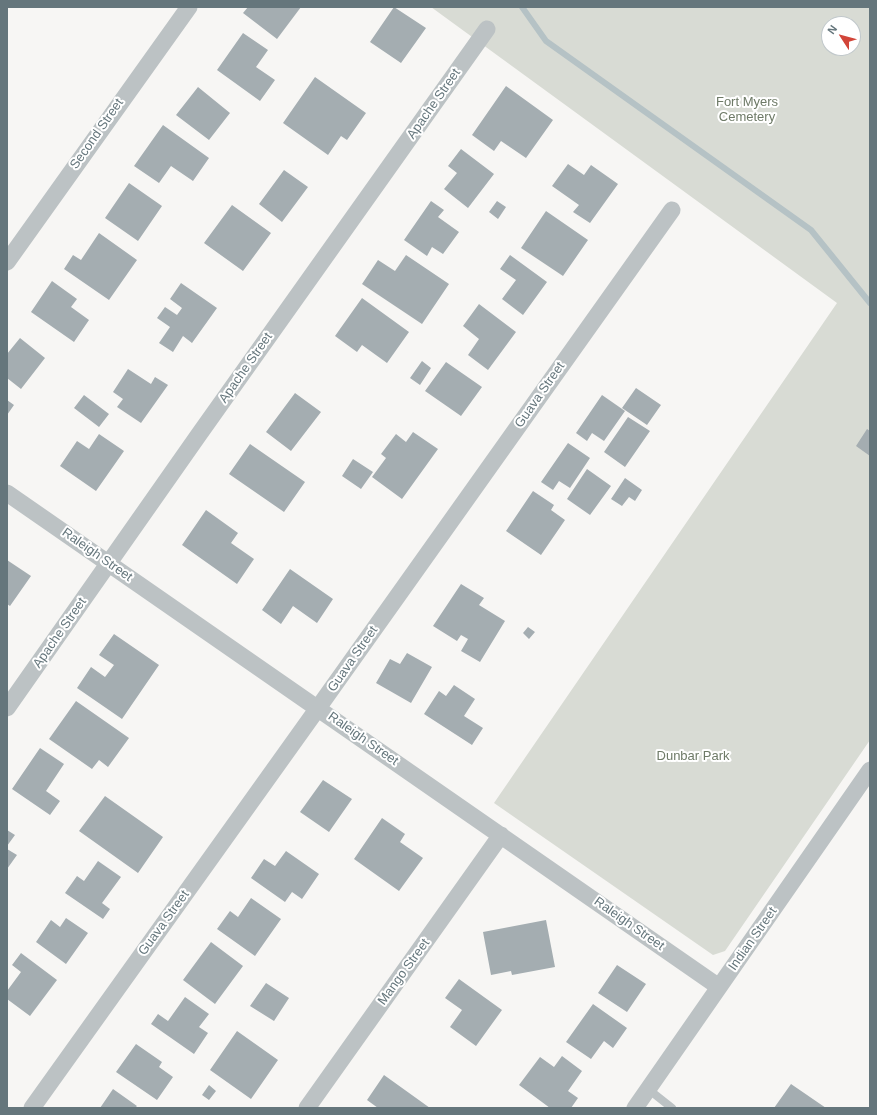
<!DOCTYPE html>
<style>
body{margin:0}
#map{position:relative;width:877px;height:1115px;overflow:hidden;background:#f7f6f4;font-family:Helvetica,sans-serif}
canvas{display:block}
.frame{position:absolute;inset:0;border:8px solid #65767c;pointer-events:none}
.north{position:absolute;left:821px;top:16px;width:40px;height:40px;box-sizing:border-box;background:#fff;border:1px solid #c1c8cb;border-radius:50%;rotate:306deg;font-size:11px;font-weight:700;line-height:16px;text-align:center;color:#65767c}
.north::after{content:'';display:block;margin:auto;width:14px;height:18px;background:#d24539;clip-path:polygon(50% 0,100% 100%,50% 72%,0 100%)}
</style>
<div id="map">
<canvas width="877" height="1115"></canvas>
<div class="frame"></div>
<div class="north">N</div>
</div>
<script>
const context = document.querySelector('canvas').getContext('2d');
context.lineJoin = 'round';
function fill(path, color) { context.fillStyle = color; context.fill(path, 'evenodd'); }
const shape = rows => new Path2D(rows.map(r => 'M' + r).join(''));
function trace(path, color, width, dash) { context.strokeStyle = color; context.lineWidth = width; context.lineCap = dash ? 'butt' : 'round'; context.setLineDash(dash || []); context.stroke(path); }
function drawText(font, color, halo, rows, align = 'center') {
  context.font = font + ' Helvetica,sans-serif'; context.lineWidth = 4; context.setLineDash([]); context.textBaseline = 'middle'; context.strokeStyle = halo; context.fillStyle = color; for (const [text, x, y, turn = 0] of rows) {
    context.save(); context.translate(x, y); context.rotate((+turn || 0) * Math.PI / 180); context.textAlign = isNaN(turn) ? turn : align; if (halo) context.strokeText(text, 0, 0); context.fillText(text, 0, 0); context.restore();
  }
}
const green = shape([
 [431,7,870,7,870,740,725,951,713,955,494,803,837,303],
 [829,24,853,24,853,48,829,48]
]);
const stream = shape([
 [522,7,546,41,811,230,870,303]
]);
const building = shape([
 [248,7,301,7,277,39,243,13],
 [394,7,426,28,401,63,370,42],
 [243,33,268,50,256,67,275,80,260,101,217,70],
 [315,77,366,113,347,140,341,136,328,155,283,123],
 [506,86,553,120,526,158,501,141,494,151,472,135],
 [198,87,230,113,209,140,176,115],
 [163,125,209,158,193,181,171,166,159,183,134,166],
 [461,149,494,174,468,208,444,189,457,173,448,166],
 [568,164,584,175,591,165,618,184,590,223,573,212,579,205,552,186],
 [284,170,308,187,282,222,259,204],
 [129,183,162,206,138,241,105,218],
 [431,201,444,210,438,217,459,232,443,254,432,247,427,256,404,240],
 [497,201,506,207,498,219,489,212],
 [232,205,271,233,243,271,204,243],
 [546,211,588,240,563,276,521,248],
 [99,233,137,260,109,300,64,269,73,255,81,260],
 [406,255,449,284,422,324,362,284,378,260,395,271],
 [510,255,547,282,523,315,502,299,516,280,500,269],
 [52,281,77,299,71,307,89,320,74,342,31,312],
 [181,283,217,308,192,343,183,336,173,352,159,343,170,327,157,318,165,307,177,315,182,308,170,299],
 [362,298,409,332,387,363,362,345,357,352,335,336],
 [479,304,516,332,488,370,468,355,479,339,463,326],
 [20,338,45,358,21,389,7,378,7,354],
 [422,361,431,368,420,385,410,378],
 [446,362,482,387,461,416,425,391],
 [128,369,151,384,155,377,168,385,141,423,117,407,123,399,113,392],
 [636,388,661,405,647,425,622,408],
 [295,393,321,412,291,451,266,432],
 [84,395,109,414,99,427,74,408],
 [602,395,625,411,604,441,592,433,587,441,576,433],
 [7,400,14,405,7,415],
 [628,417,650,431,625,467,604,452],
 [867,429,870,431,870,456,856,446],
 [413,432,438,449,402,499,372,477,386,458,381,454,396,434,406,442],
 [99,434,124,451,96,491,60,466,77,441,89,449],
 [568,443,590,458,570,488,559,481,553,490,541,482],
 [250,444,305,482,284,512,229,474],
 [353,459,373,472,361,489,342,476],
 [587,469,611,486,590,515,567,499],
 [625,478,642,490,635,501,629,497,622,506,611,499],
 [533,491,554,505,551,510,565,520,541,555,506,531],
 [206,510,238,533,231,543,254,559,237,584,182,545],
 [7,560,31,576,10,606,7,604],
 [290,569,333,599,317,623,293,606,281,624,262,610],
 [461,584,484,598,479,605,505,621,480,662,461,651,468,639,461,635,457,641,433,626],
 [528,627,535,632,529,639,523,633],
 [114,634,159,665,122,719,77,688,91,667,105,677,114,665,99,655],
 [407,653,432,667,411,703,376,683,390,659,400,664],
 [454,685,475,699,464,716,483,728,472,745,424,714,439,691,446,696],
 [76,701,129,738,108,767,99,760,92,769,49,739],
 [40,748,64,764,46,791,60,801,50,815,12,789],
 [323,780,352,799,329,832,300,812],
 [105,796,163,837,138,873,79,831],
 [382,818,405,834,400,842,423,858,399,891,354,859],
 [7,830,15,835,7,846],
 [7,849,17,855,7,869],
 [286,851,319,874,302,899,292,892,285,902,251,878,264,859,275,866],
 [98,861,121,877,102,903,110,909,103,919,65,893,77,876,84,881],
 [251,898,281,919,255,956,217,929,230,911,238,917],
 [66,918,88,933,66,964,36,942,51,920,60,927],
 [546,920,555,967,512,975,511,971,491,975,483,932],
 [211,942,243,966,215,1004,183,980],
 [21,953,57,980,30,1016,7,999,7,991,21,972,12,965],
 [617,965,646,984,627,1012,598,993],
 [459,979,502,1010,476,1046,450,1027,462,1010,445,998],
 [266,983,289,998,274,1021,250,1006],
 [185,997,209,1014,199,1027,208,1033,194,1054,151,1024,158,1014,168,1021],
 [593,1004,627,1028,613,1048,604,1041,591,1059,566,1042],
 [237,1031,278,1060,251,1099,210,1070],
 [136,1044,162,1062,159,1067,173,1077,157,1100,116,1072],
 [562,1056,582,1071,568,1091,578,1098,571,1108,550,1108,519,1085,540,1057,554,1067],
 [384,1075,430,1108,378,1108,367,1100],
 [791,1084,826,1108,774,1108],
 [209,1085,216,1091,209,1100,202,1095],
 [113,1089,137,1106,135,1108,100,1108]
]);
const lane = shape([
 [648,1089,672,1108]
]);
const street = shape([
 [7,262,189,7],
 [7,493,719,987],
 [7,708,200,433,487,29],
 [32,1108,318,708,672,210],
 [307,1108,501,835],
 [635,1108,870,770]
]);
const parkNames = [
 ["Fort Myers",747,102],
 ["Cemetery",747,117],
 ["Dunbar Park",693,756]
];
const streetNames = [
 ["Apache Street",434,104,-55],
 ["Second Street",97,134,-55],
 ["Apache Street",246,368,-55],
 ["Guava Street",540,395,-55],
 ["Raleigh Street",97,555,35],
 ["Apache Street",60,633,-55],
 ["Guava Street",353,659,-55],
 ["Raleigh Street",363,739,35],
 ["Guava Street",164,923,-54],
 ["Raleigh Street",629,924,35],
 ["Indian Street",753,939,-55],
 ["Mango Street",404,972,-54]
];
fill(green, '#d8dbd4');
trace(stream, '#b5c2c5', 6);
fill(building, '#a4adb1');
trace(lane, '#bcc2c4', 8);
trace(street, '#bcc2c4', 17);
drawText('13px', '#6e7a67', '#fff', parkNames);
drawText('13px', '#65767c', '#fff', streetNames);
</script>
